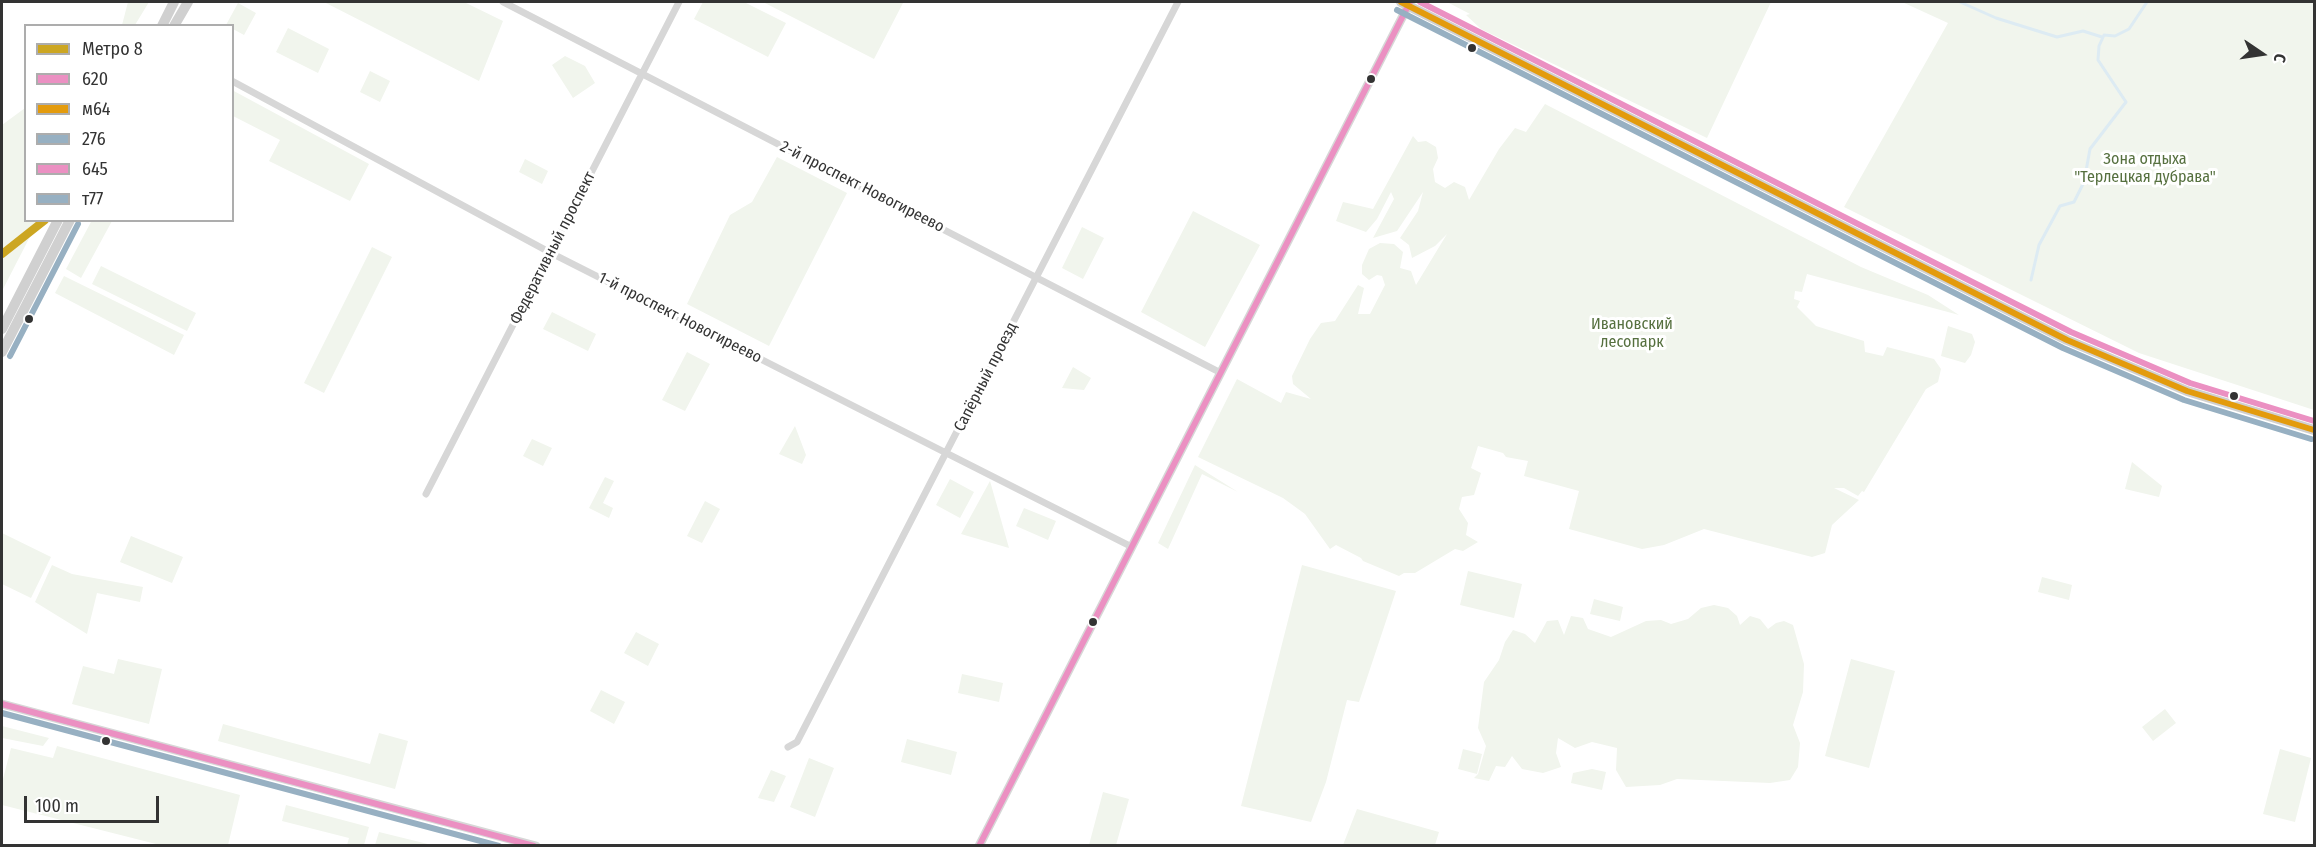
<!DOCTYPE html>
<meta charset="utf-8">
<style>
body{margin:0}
#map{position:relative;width:2316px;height:847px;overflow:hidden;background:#fff;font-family:"Fira Sans Condensed",sans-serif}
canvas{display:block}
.frame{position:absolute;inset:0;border:3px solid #333;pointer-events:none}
.legend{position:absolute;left:24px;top:24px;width:210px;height:198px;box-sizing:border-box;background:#fff;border:2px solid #adadad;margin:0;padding:8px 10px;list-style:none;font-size:18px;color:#333}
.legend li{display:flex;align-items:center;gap:12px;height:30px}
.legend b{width:30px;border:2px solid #adadad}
.north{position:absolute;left:2232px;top:24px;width:60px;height:60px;-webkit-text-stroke:4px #fff;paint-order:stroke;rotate:103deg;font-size:16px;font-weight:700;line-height:24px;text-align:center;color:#333}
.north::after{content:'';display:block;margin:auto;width:21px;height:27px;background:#333;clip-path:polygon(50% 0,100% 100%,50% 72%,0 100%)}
.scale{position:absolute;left:24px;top:796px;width:135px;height:27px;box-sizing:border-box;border:3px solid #333;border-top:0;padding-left:8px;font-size:18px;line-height:21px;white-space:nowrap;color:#333;-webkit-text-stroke:4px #fff;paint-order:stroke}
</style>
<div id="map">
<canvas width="2316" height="847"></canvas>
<div class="frame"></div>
<ul class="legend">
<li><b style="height:8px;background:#cca622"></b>Метро 8</li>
<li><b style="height:8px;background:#eb90c2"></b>620</li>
<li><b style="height:8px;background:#e39b0d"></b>м64</li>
<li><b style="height:8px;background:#97b0c2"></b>276</li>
<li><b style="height:8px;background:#eb90c2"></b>645</li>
<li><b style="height:8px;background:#97b0c2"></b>т77</li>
</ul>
<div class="north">С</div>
<div class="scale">100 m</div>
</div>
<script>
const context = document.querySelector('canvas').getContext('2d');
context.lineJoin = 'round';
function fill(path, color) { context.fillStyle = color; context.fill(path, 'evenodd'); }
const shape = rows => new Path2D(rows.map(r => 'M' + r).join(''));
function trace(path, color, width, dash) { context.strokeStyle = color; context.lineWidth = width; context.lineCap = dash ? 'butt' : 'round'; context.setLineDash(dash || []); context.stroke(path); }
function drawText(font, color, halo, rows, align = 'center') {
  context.font = font + ' "Fira Sans Condensed",sans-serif'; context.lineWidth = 6; context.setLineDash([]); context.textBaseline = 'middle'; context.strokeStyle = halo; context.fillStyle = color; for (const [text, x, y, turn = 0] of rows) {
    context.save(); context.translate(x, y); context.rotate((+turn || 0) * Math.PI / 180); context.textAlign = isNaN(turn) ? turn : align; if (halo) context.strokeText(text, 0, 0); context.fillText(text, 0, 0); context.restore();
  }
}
const green = shape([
 [128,2,149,2,135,25,122,25],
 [324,2,464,2,503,21,479,81],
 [703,2,744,2,786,23,768,57,694,19],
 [763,2,901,2,903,3,874,59],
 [1447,2,1771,2,1707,138,1481,29,1466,15,1470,14],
 [1902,2,2314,2,2314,410,2139,353,1844,207,1948,23],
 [238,3,256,13,244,35,233,29,232,26,226,25],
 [288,28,329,49,318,73,276,52],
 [565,56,585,66,595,83,573,98,552,65],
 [370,71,390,81,380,102,360,92],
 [232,90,369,164,350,201,269,161,280,140,233,116],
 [1545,104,1861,267,1928,295,1959,315,1807,274,1802,292,1795,291,1794,299,1800,301,1797,307,1816,326,1864,341,1865,352,1883,356,1887,347,1934,359,1941,369,1938,382,1926,389,1864,492,1862,491,1858,496,1844,488,1834,488,1859,500,1832,525,1825,553,1812,557,1704,529,1664,545,1642,549,1569,529,1579,491,1524,476,1528,461,1506,457,1503,453,1478,446,1471,468,1481,473,1474,495,1462,497,1459,509,1468,523,1466,535,1478,542,1463,551,1455,549,1415,573,1404,573,1399,576,1363,561,1361,558,1336,545,1330,549,1305,514,1283,498,1198,457,1237,379,1281,403,1286,392,1311,399,1293,384,1292,376,1310,339,1321,323,1335,321,1358,285,1364,288,1358,314,1370,314,1385,285,1382,276,1377,275,1369,280,1362,274,1362,265,1369,249,1380,243,1394,244,1403,252,1400,268,1411,271,1416,285,1447,234,1435,246,1412,258,1409,245,1400,238,1418,211,1423,192,1397,231,1373,238,1394,199,1391,192,1377,219,1366,232,1336,221,1343,202,1373,209,1413,136,1418,142,1426,141,1436,147,1438,158,1433,169,1435,182,1445,188,1454,182,1465,187,1469,200,1499,149,1515,128,1526,132],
 [25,108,26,220,38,221,2,291,2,125],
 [777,157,847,193,769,346,687,304,730,215,752,202],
 [525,159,548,171,542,184,519,172],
 [1193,211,1260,245,1205,347,1141,312],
 [92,220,112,221,81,278,66,269],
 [1082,227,1104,238,1083,279,1062,268],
 [372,247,392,257,324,393,304,383],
 [101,266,196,313,187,331,92,284],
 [64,276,184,335,174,355,55,293],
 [552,312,596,334,588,351,543,329],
 [1948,326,1972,334,1975,342,1971,355,1965,363,1941,356],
 [687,352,710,364,685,411,662,400],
 [1073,367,1091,378,1084,390,1062,388],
 [795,426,806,455,802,464,779,454],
 [532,439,552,448,543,466,523,456],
 [2132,462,2162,486,2159,497,2125,489],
 [1195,465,1238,492,1202,474,1168,549,1158,543],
 [605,477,614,481,603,503,613,508,609,518,589,508],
 [950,479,974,492,960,518,936,505],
 [990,481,1009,548,961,534],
 [705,501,720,509,702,543,687,536],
 [1024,508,1056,521,1048,540,1016,526],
 [2,533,51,557,31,598,2,584],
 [131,536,183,557,172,583,120,562],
 [52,565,72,574,143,587,140,602,97,593,87,634,35,602],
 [1302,565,1396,591,1359,702,1347,700,1326,782,1311,822,1241,806],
 [1468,571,1522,584,1514,618,1460,605],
 [2042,577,2072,585,2069,600,2038,592],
 [1594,599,1623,607,1620,621,1590,614],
 [1714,605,1728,608,1737,616,1740,625,1750,616,1760,619,1768,629,1776,623,1784,621,1793,625,1804,664,1803,692,1793,725,1800,743,1798,767,1790,780,1770,783,1677,779,1660,785,1626,787,1616,770,1617,748,1592,742,1575,748,1558,738,1556,753,1561,767,1543,773,1522,769,1512,756,1505,767,1496,766,1489,781,1474,778,1478,774,1486,746,1478,728,1484,682,1499,660,1505,642,1513,630,1525,634,1535,643,1547,621,1558,620,1564,635,1571,616,1583,618,1588,629,1611,637,1646,621,1661,620,1671,624,1688,619,1701,608],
 [636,632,659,644,648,666,624,653],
 [118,659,162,669,149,724,72,704,83,666,114,674],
 [1851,659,1895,671,1869,768,1825,756],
 [962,674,1003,683,999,702,958,693],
 [601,690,625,702,614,724,590,711],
 [2165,709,2176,723,2153,741,2142,727],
 [223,724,370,764,379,733,408,741,395,789,218,741],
 [2,726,49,738,43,746,2,738],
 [907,739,957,752,951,775,901,762],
 [57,746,240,795,228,845,160,845,2,805,2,783,11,748,53,758],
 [1463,749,1482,754,1477,774,1458,769],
 [2280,749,2311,758,2295,822,2263,814],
 [809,758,834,768,815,817,790,807],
 [1592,769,1606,772,1602,790,1571,783,1573,773],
 [771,770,786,776,774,802,758,798],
 [1103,792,1129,799,1116,845,1089,845],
 [286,805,369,827,364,845,347,845,349,838,282,821],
 [1357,809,1439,832,1435,845,1343,845],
 [379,832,432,845,375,845]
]);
const stream = shape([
 [1960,2,1996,18,2057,37,2083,31,2102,37],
 [2031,280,2039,245,2060,206,2074,202,2084,182,2090,149,2126,102,2098,60,2099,46,2104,35,2115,36,2129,29,2147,2]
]);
const minor = shape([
 [503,2,1221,373],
 [232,81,551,253,1132,547],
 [426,494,679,2],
 [788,747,797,742,1178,2]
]);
const tertiary = shape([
 [2,704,536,846],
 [979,846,1410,2]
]);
const secondary = shape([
 [1401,2,2067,340,2187,391,2314,430],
 [162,26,174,2],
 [174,26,188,2],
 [2,329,58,220],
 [2,352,70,220]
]);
const bus1 = shape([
 [2,704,534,846],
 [979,846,1410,2]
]);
const bus2 = shape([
 [1401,2,2067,340,2187,391,2314,430]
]);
const bus3 = shape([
 [1397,10,2063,348,2184,400,2311,439]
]);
const bus4 = shape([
 [1420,2,2071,332,2190,383,2314,421]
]);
const bus5 = shape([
 [10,356,78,224],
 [2,713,499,846]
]);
const metro1 = shape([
 [2,254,45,220]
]);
const markers = [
 [1472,48,5,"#333"],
 [1371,79,5,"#333"],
 [29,319,5,"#333"],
 [2234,396,5,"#333"],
 [1093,622,5,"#333"],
 [106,741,5,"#333"]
];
const parkNames = [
 ["Зона отдыха",2145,160],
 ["\"Терлецкая дубрава\"",2145,178],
 ["Ивановский",1632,325],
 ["лесопарк",1632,343]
];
const streetNames = [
 ["2-й проспект Новогиреево",862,187,27],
 ["Федеративный проспект",553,248,-63],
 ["1-й проспект Новогиреево",680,318,27],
 ["Сапёрный проезд",986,377,-63]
];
fill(green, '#f1f5ed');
trace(stream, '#ddebf3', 3);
trace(minor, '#d7d7d7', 7);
trace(tertiary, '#d7d7d7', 9);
trace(secondary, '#d0d0d0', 10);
trace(bus1, '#eb90c2', 6);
trace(bus2, '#e39b0d', 6);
trace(bus3, '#97b0c2', 6);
trace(bus4, '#eb90c2', 6);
trace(bus5, '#97b0c2', 6);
trace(metro1, '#cca622', 8);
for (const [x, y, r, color] of markers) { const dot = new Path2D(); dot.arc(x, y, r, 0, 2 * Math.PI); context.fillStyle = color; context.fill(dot); trace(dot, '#fff', 2); }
drawText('16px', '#56703f', '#fff', parkNames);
drawText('16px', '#333', '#fff', streetNames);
</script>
